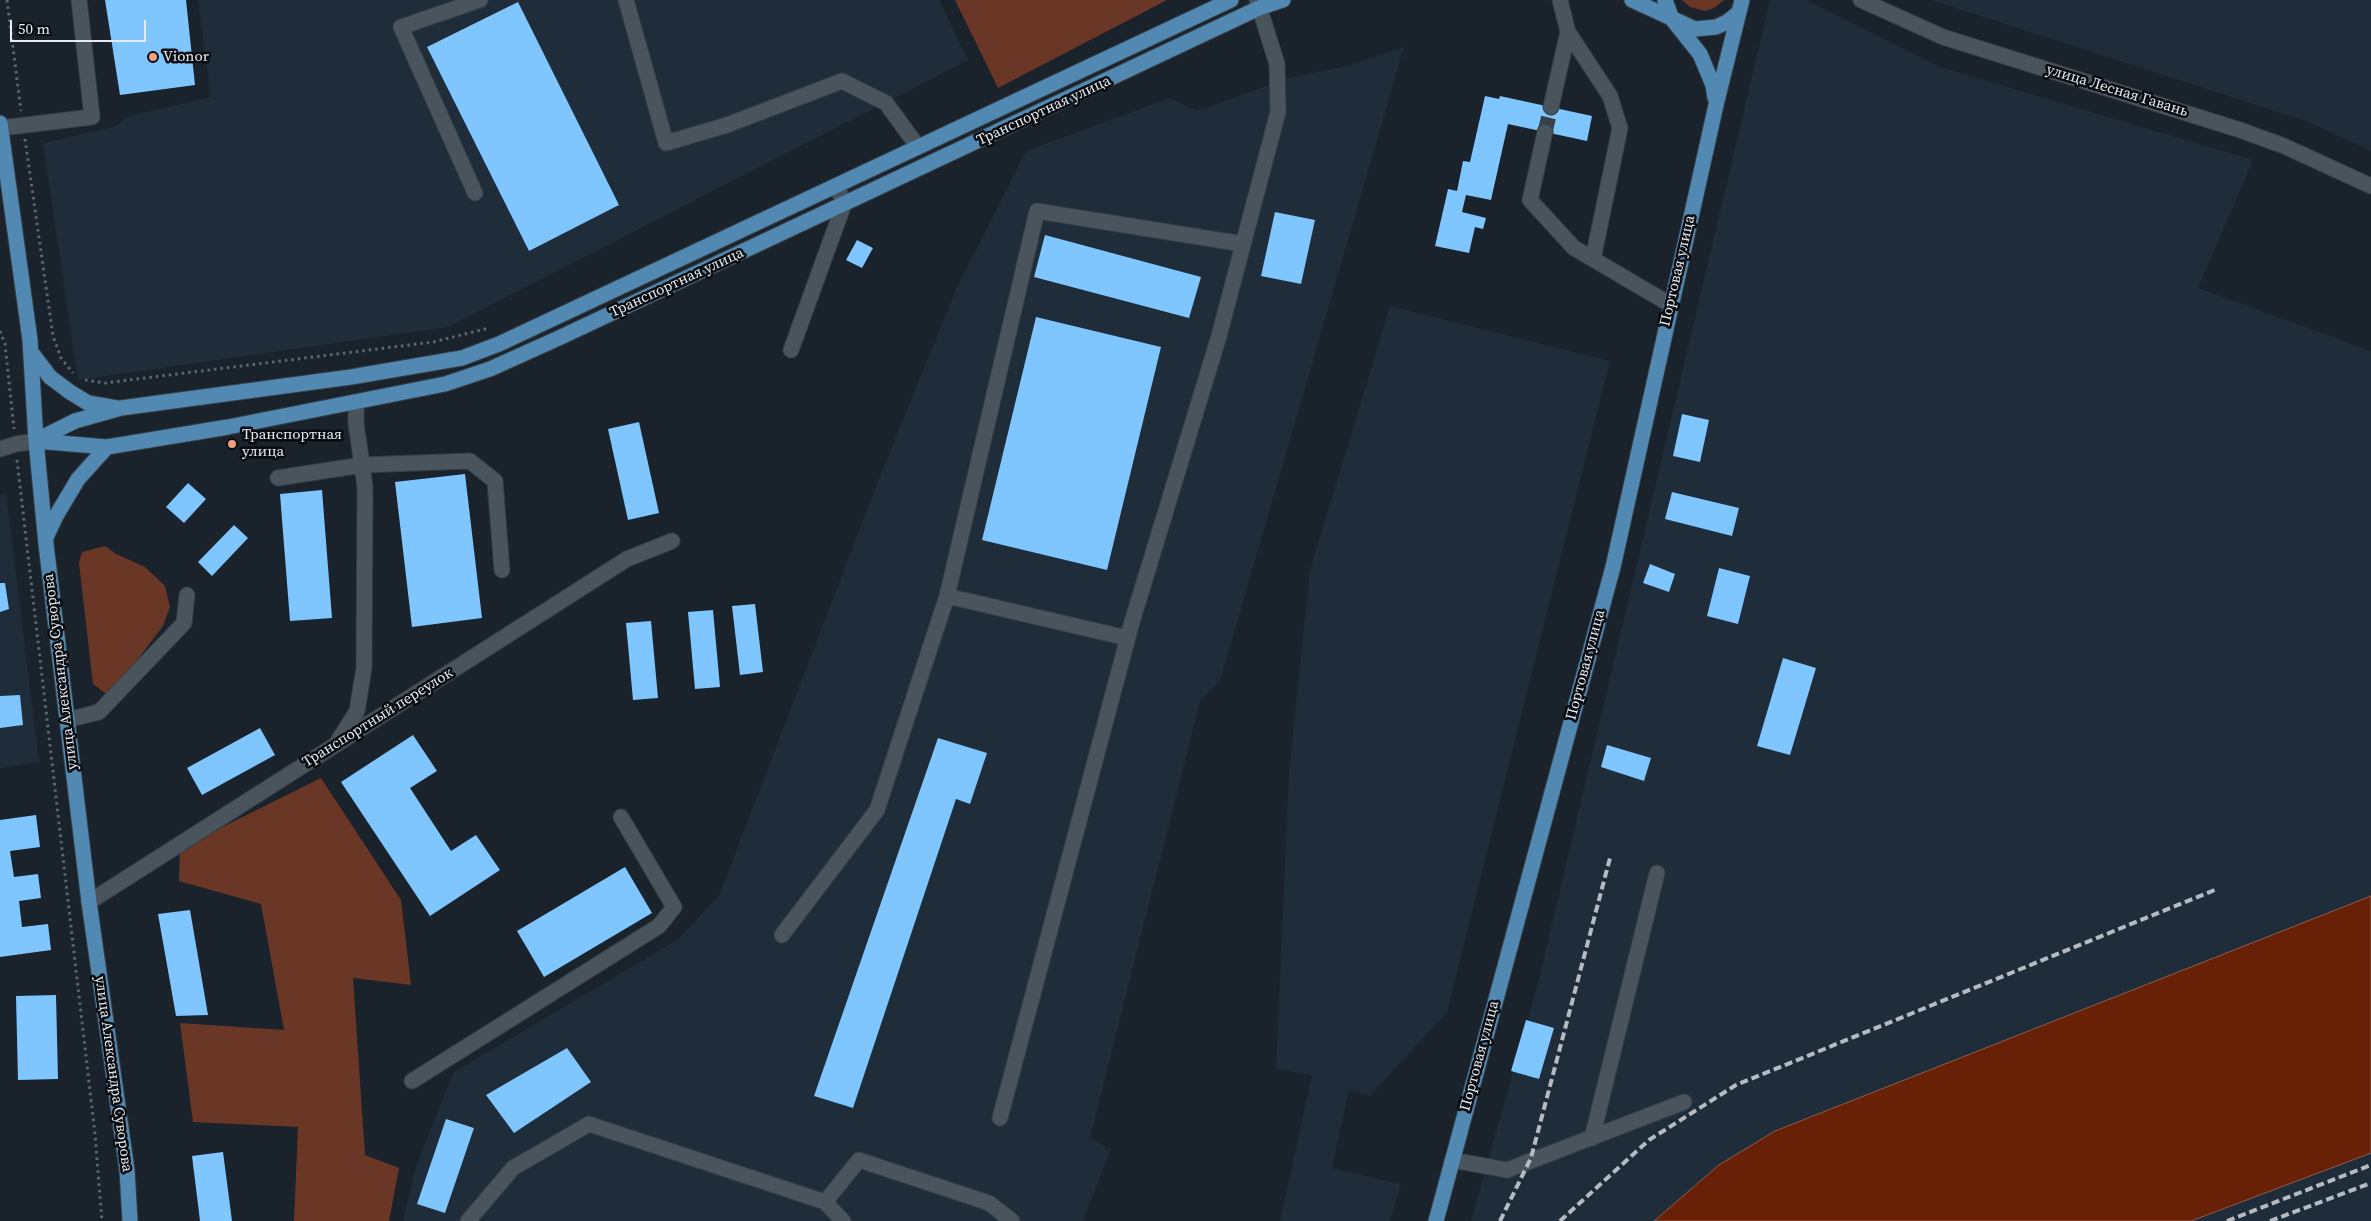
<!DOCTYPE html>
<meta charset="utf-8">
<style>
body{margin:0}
#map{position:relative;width:2371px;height:1221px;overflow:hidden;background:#1a232c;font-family:"Source Serif 4",serif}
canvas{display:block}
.scale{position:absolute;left:10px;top:20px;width:136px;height:22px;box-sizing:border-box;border:2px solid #e6ecf2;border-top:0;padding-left:6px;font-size:15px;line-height:18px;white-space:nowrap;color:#e6ecf2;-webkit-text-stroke:4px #080c10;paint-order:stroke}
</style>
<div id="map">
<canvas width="2371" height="1221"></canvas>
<div class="scale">50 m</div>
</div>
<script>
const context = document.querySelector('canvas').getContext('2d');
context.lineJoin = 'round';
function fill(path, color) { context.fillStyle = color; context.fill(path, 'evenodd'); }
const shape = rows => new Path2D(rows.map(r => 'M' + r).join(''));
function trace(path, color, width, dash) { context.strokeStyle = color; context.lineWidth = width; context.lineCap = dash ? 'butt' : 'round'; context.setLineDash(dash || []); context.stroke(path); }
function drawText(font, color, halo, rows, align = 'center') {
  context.font = font + ' "Source Serif 4",serif'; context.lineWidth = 5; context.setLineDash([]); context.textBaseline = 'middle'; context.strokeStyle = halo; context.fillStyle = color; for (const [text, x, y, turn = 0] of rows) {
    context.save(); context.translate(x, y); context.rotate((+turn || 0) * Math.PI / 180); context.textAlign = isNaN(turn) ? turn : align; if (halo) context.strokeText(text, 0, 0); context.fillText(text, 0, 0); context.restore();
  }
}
const built = shape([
 [198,0,939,0,968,60,448,327,78,380,43,143,117,126,126,117,211,97],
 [1770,0,1806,0,1940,67,2253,160,2198,288,2371,351,2371,896,1775,1131,1719,1165,1654,1221,1471,1221,1538,983],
 [1931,0,2371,0,2371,151,2306,121],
 [1404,47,1220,681,1200,701,1090,1138,1111,1149,1083,1221,403,1221,416,1166,454,1072,677,940,719,896,880,476,956,290,1026,151,1170,98,1197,111,1289,78,1350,65],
 [1390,306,1610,361,1447,1012,1370,1096,1349,1089,1332,1168,1401,1184,1390,1221,1280,1221,1312,1075,1276,1069,1289,773,1310,570],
 [6,494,39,762,0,768,0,495],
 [2371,1153,2371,1221,2191,1221]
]);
const green = shape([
 [955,0,1167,0,998,88],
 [1682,0,1724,0,1714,8,1705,11,1690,7],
 [105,546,116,554,145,567,165,586,170,607,163,626,141,655,127,682,105,693,93,684,79,563,82,552],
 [321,778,401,900,411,985,353,978,365,1155,399,1168,389,1221,294,1221,298,1127,193,1122,180,1023,284,1030,261,904,179,881,180,848]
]);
const water = shape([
 [2371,896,2371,1153,2191,1221,1654,1221,1719,1165,1775,1131,2371,896]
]);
const building = shape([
 [105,0,186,0,195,85,120,95],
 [518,2,619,205,529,251,427,47],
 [1485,96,1499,99,1500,96,1592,116,1587,141,1508,124,1491,200,1466,195,1462,212,1486,218,1483,229,1475,227,1469,253,1435,246,1448,189,1457,191,1463,161,1470,162],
 [1275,212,1315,220,1301,284,1261,276],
 [1045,235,1201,277,1189,318,1034,277],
 [857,240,873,248,862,268,846,260],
 [1036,317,1161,347,1107,570,982,540],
 [1682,414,1709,420,1700,462,1673,456],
 [639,422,659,513,628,520,608,429],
 [465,474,482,618,412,627,395,482],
 [188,483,206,499,184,523,166,507],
 [322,490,332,618,290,621,280,494],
 [1672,492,1739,508,1732,536,1665,519],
 [234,525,248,538,212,576,198,562],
 [1650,564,1675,574,1669,592,1643,583],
 [1719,568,1750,576,1738,624,1707,616],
 [0,583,5,583,9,609,0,612],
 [755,604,763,672,740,675,732,606],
 [713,610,720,687,695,689,688,612],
 [651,621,658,698,633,700,626,623],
 [1783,658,1816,668,1790,755,1757,746],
 [20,695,23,725,0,728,0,696],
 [260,728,275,755,202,795,187,768],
 [413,735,437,771,410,788,451,851,476,835,500,870,430,916,341,782],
 [938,738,987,753,970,804,956,799,853,1108,814,1096],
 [1607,745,1651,758,1644,781,1601,767],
 [36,815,40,847,10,851,14,877,38,874,41,898,19,901,22,927,48,924,51,950,0,957,0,820],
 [625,867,652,913,544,977,517,931],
 [190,910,208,1015,176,1016,158,914],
 [56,995,58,1079,18,1080,16,996],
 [1526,1020,1554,1028,1539,1079,1511,1071],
 [567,1048,591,1082,514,1133,486,1095],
 [446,1119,474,1128,445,1213,417,1204],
 [223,1152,232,1221,200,1221,192,1156]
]);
const minorTunnel = shape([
 [1545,132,1551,107]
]);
const path = shape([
 [7,0,21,111],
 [25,139,53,336,61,358,73,373],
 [0,331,5,344,14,429],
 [85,380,105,383,433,342,489,328],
 [17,460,95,1134,102,1221]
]);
const minor = shape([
 [626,0,666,143,727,125,842,81,886,103,918,147],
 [1861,0,1943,37,2240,130,2284,146,2371,186],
 [1568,32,1610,96,1620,128,1593,259],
 [1551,107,1568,32,1560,0],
 [1,128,92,117,79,0],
 [1545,132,1530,200,1574,248,1671,305],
 [475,193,401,27,480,0],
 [791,350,844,204,837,186],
 [356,402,356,424,362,465,470,461,495,481,502,570],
 [0,449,16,444,36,441],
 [278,478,362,465,365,488,364,668,357,711,338,741],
 [947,596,1037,211,1243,244],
 [67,720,99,712,184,623,187,595],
 [89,902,627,559,672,541],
 [782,935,877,810,947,596,1127,638],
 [412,1081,659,926,674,907,621,817],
 [1000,1118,1132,622,1219,336,1278,112,1277,64,1257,0],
 [1592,1138,1657,873],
 [1452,1160,1507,1170,1684,1102],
 [825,1202,859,1160,989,1203,1012,1221],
 [468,1221,513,1168,589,1124,825,1202,843,1221]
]);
const major = shape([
 [1632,0,1695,29,1716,27,1727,22,1738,13],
 [1665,0,1672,19,1700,54,1713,85,1715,98],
 [0,123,30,340,36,441,46,544,89,902,127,1170,130,1221],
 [31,352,50,377,70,392,88,403,117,408],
 [37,440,75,421,121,408,351,377,462,358,499,344,1231,0],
 [36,441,107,447,228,427,445,384,490,369,561,337,1259,8,1283,0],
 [46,537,56,516,78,479,107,447],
 [1436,1221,1613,567,1716,105,1742,0]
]);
const rail = shape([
 [1500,1221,1531,1158,1610,858],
 [1560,1221,1649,1140,1736,1085,2217,889],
 [2227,1221,2371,1165],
 [2270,1221,2371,1183]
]);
const markers = [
 [153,57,5,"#f39f84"],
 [232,444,5,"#f39f84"]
];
const poiNames = [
 ["Vionor",163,57],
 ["Транспортная",242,435],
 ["улица",242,452]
];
const streetNames = [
 ["улица Лесная Гавань",2117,91,17],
 ["Транспортная улица",1044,111,-25],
 ["Портовая улица",1678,271,-77],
 ["Транспортная улица",677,283,-25],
 ["Портовая улица",1586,665,-75],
 ["улица Александра Суворова",61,672,-97],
 ["Транспортный переулок",378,718,-32],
 ["Портовая улица",1480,1056,-75],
 ["улица Александра Суворова",113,1074,82]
];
fill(built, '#1f2d3a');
fill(green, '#6a3626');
fill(water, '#682006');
trace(water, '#8e5d4d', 1);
fill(building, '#7fc5fe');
trace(minorTunnel, '#39414a', 15, [15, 8]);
trace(minor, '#363e45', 17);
trace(major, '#363e45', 17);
trace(path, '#5e666e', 3, [2.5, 4]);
trace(minor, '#49545d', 15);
trace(major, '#5189b3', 15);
trace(rail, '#b4bbc2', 4, [8, 4]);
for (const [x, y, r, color] of markers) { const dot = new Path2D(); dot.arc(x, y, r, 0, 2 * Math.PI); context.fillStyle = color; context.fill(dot); trace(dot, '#080c10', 2); }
drawText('15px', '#e6ecf2', '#080c10', poiNames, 'left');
drawText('15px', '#e6ecf2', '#080c10', streetNames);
</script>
